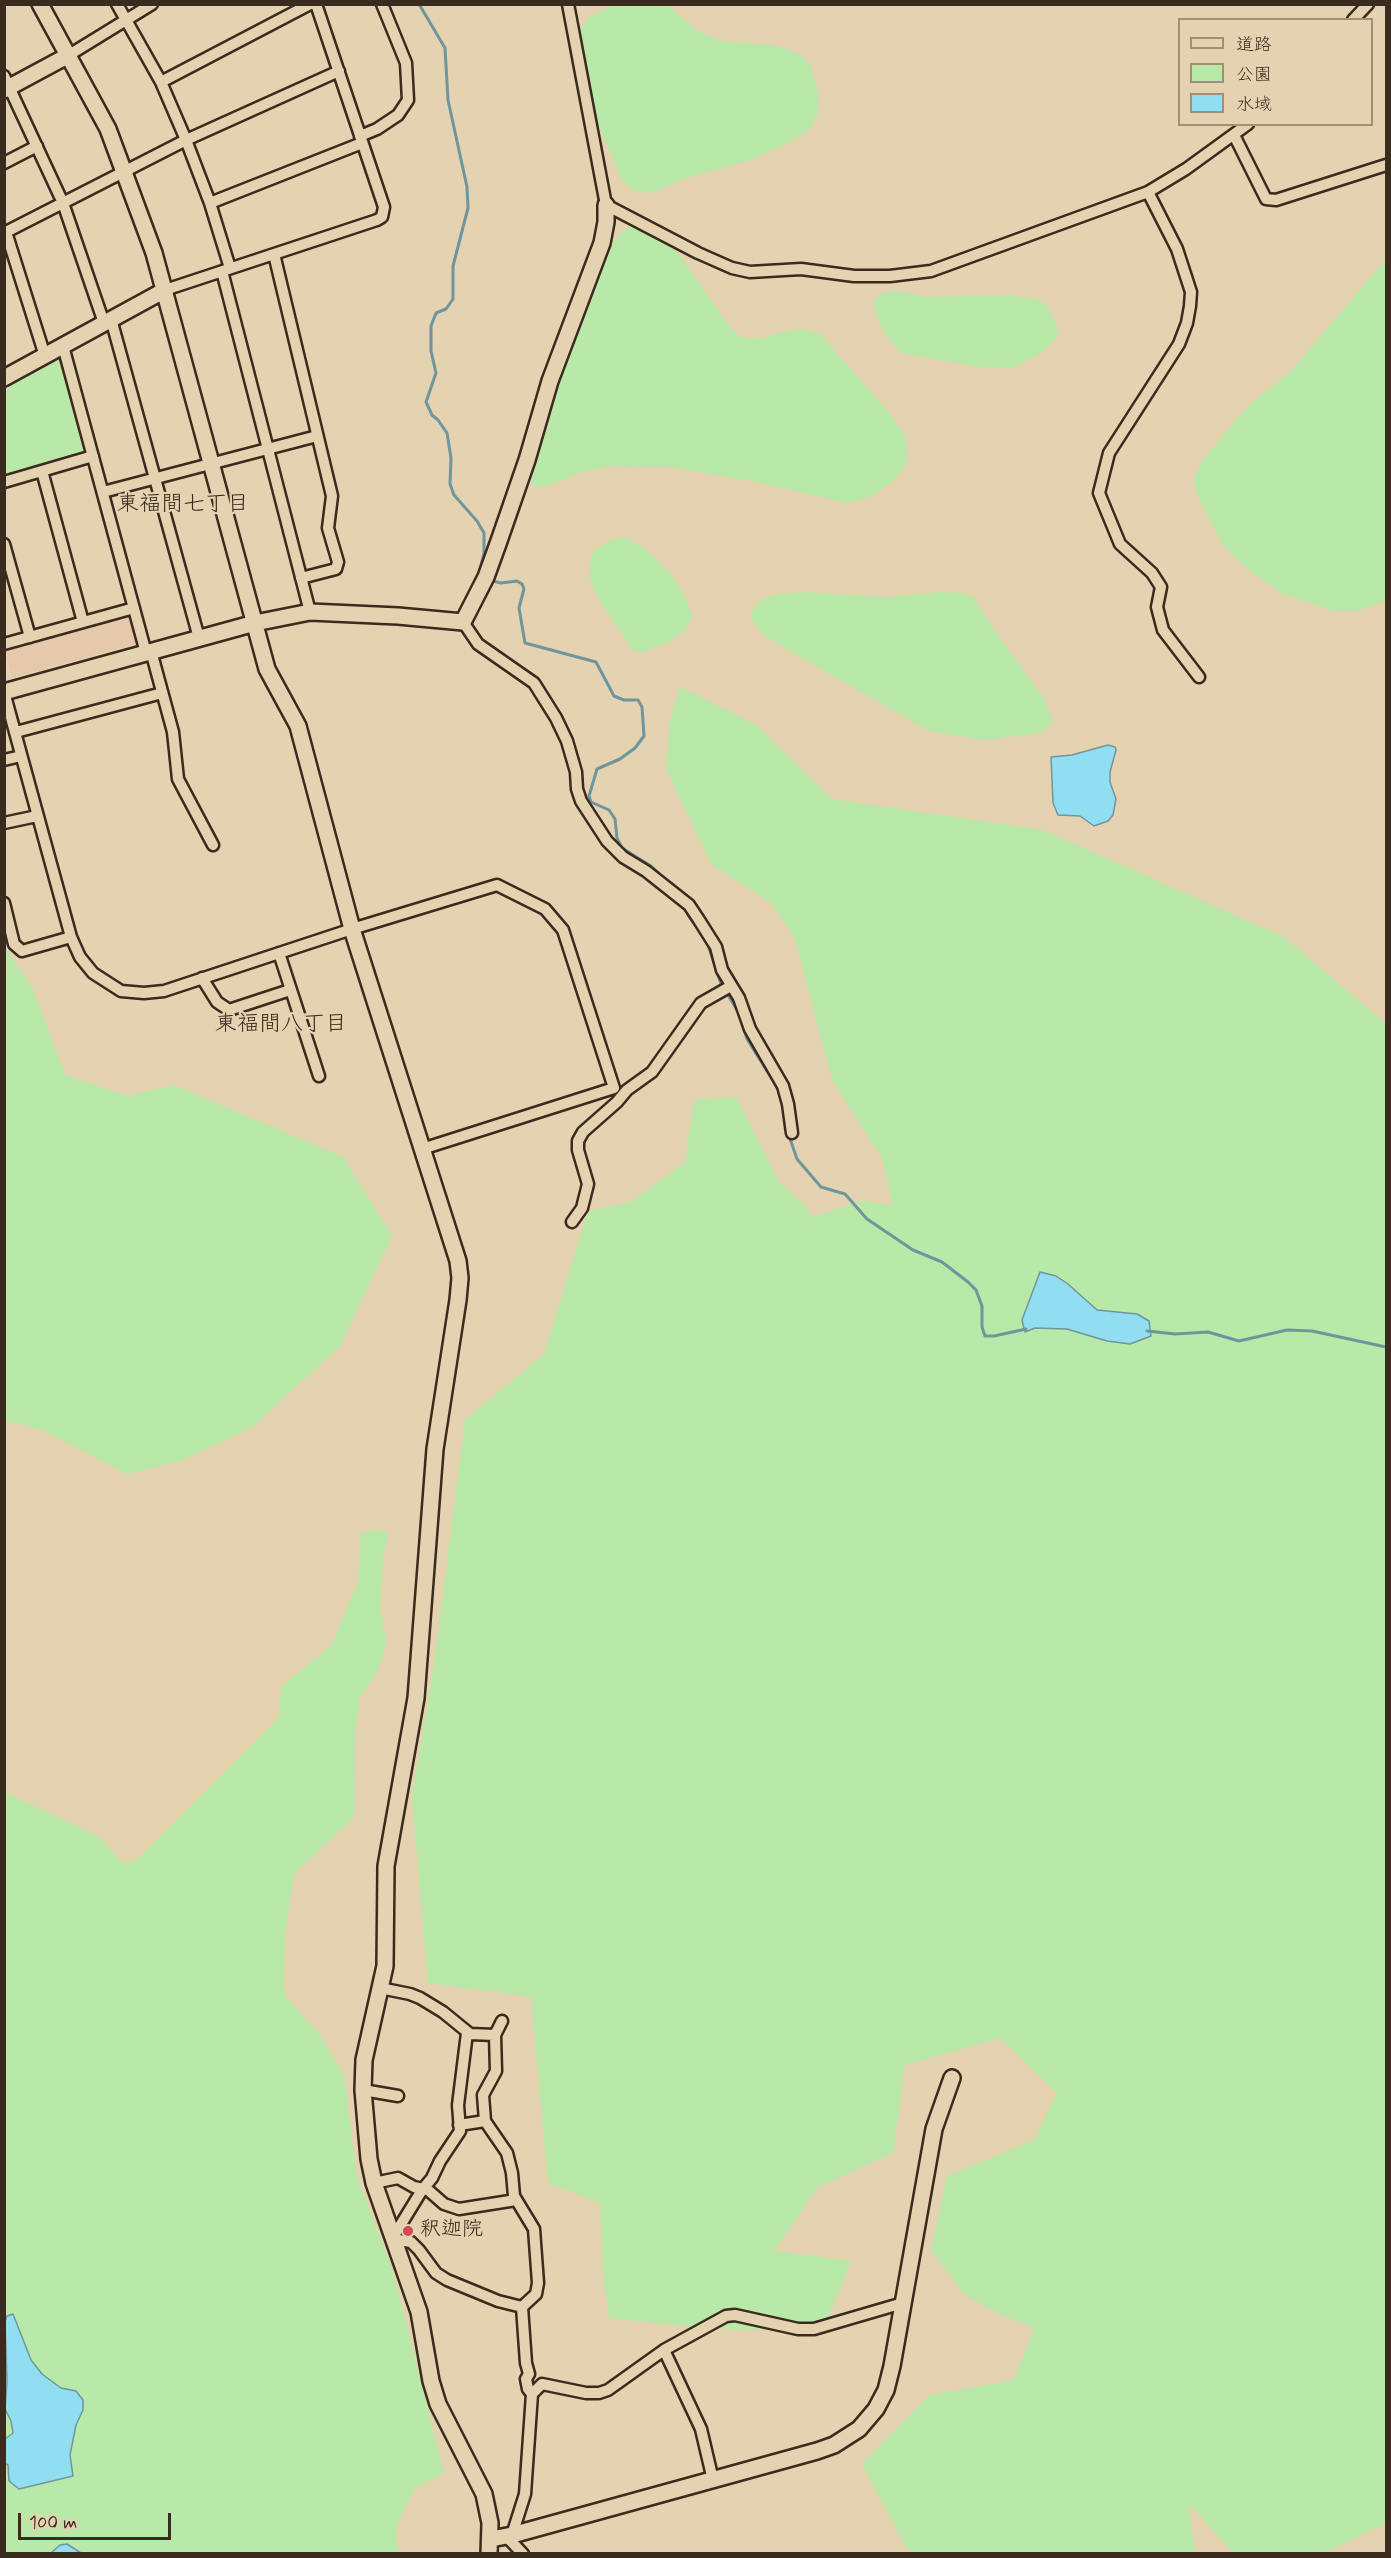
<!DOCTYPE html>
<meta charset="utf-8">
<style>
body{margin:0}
#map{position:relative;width:1391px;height:2558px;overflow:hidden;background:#e5d2b0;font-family:Mynerve,"Klee One",sans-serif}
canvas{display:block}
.frame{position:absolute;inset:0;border:6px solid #3b2a1e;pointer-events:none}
.legend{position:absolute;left:1178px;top:18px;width:195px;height:108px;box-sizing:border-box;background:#e5d2b0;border:2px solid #a18f76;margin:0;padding:8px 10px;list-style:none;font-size:18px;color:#3b2a1e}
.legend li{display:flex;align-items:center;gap:12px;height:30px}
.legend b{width:30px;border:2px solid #a18f76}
.scale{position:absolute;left:18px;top:2513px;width:153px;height:27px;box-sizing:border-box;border:3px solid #3b2a1e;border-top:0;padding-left:8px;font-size:18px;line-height:21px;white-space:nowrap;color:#3b2a1e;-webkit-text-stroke:4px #e5d2b0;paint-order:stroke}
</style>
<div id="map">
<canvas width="1391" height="2558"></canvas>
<div class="frame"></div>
<ul class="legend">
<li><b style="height:8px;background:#e5d2b0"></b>道路</li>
<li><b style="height:16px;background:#b9e9a8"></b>公園</li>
<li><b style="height:16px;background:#92def1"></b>水域</li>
</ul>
<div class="scale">100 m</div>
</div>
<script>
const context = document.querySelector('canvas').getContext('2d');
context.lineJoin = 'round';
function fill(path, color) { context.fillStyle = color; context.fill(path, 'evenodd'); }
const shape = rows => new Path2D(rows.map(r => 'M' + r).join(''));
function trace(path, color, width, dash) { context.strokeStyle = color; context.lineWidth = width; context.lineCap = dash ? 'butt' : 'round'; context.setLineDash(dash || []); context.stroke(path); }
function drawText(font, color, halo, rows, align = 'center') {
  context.font = font + ' Mynerve,"Klee One",sans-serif'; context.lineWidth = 4.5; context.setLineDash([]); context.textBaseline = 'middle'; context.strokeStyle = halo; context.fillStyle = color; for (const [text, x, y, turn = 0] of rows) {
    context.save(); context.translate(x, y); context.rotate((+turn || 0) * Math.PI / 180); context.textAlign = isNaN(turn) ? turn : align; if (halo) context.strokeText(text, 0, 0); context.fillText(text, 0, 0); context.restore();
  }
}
const built = shape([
 [130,615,138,643,12,678,5,648]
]);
const green = shape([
 [614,5,668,5,696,30,722,41,779,46,802,56,810,65,819,96,817,116,810,129,793,140,751,160,682,179,656,191,647,193,631,189,621,179,577,73,576,37,589,17],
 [650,225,665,235,731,328,741,337,760,339,780,332,805,329,820,334,890,414,906,438,908,457,903,469,894,480,870,497,847,503,756,482,670,467,610,466,582,472,547,486,536,486,523,476,602,253,624,230,632,226],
 [1386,259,1386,601,1356,611,1334,611,1281,593,1249,570,1223,545,1197,495,1194,479,1201,462,1247,407,1292,370],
 [899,291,928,297,1006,295,1037,299,1048,306,1058,329,1057,337,1044,351,1013,368,977,367,901,353,883,332,873,304,874,299,883,293],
 [58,358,62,359,86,451,82,456,5,477,5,385],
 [625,537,643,547,670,573,683,593,693,615,686,629,669,642,640,653,635,652,629,645,600,601,591,583,589,572,592,554,596,549,613,539],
 [803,592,887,597,943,592,964,593,974,597,991,625,1045,700,1053,722,1040,733,985,740,929,731,766,637,752,621,750,614,760,601,773,595],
 [680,687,756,725,832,799,1043,830,1284,937,1386,1024,1386,2523,1324,2553,1233,2553,1189,2503,1195,2553,915,2553,906,2547,862,2464,929,2395,1014,2380,1034,2328,995,2312,964,2294,931,2250,947,2176,1034,2140,1057,2093,1000,2038,905,2065,893,2153,818,2187,774,2251,851,2261,823,2331,712,2329,609,2318,603,2273,600,2203,548,2183,531,1997,428,1983,412,1797,434,1665,465,1420,544,1354,588,1211,631,1202,685,1162,694,1100,736,1097,780,1183,803,1204,813,1217,864,1200,893,1206,882,1158,832,1080,795,939,771,903,711,864,666,769,670,719],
 [4,946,33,989,65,1075,128,1096,174,1085,343,1157,392,1236,340,1346,252,1427,181,1461,127,1474,45,1431,5,1420],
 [376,1530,388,1532,382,1568,380,1608,387,1642,378,1671,360,1697,355,1734,354,1817,294,1874,285,1936,284,1995,321,2036,344,2076,357,2177,393,2271,444,2473,414,2489,396,2528,398,2553,81,2554,67,2544,60,2545,51,2553,5,2553,5,2463,73,2476,70,2455,76,2425,83,2410,70,2389,61,2388,42,2374,31,2360,13,2314,7,2316,5,2321,5,1792,100,1837,122,1863,135,1861,278,1718,282,1686,332,1645,358,1581,361,1533],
 [4,2409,11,2421,13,2434,5,2439]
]);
const water = shape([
 [1108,745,1115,747,1116,750,1110,772,1110,782,1116,799,1113,815,1108,821,1094,826,1080,816,1058,815,1053,803,1051,757,1072,755,1108,745],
 [1040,1272,1056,1276,1068,1284,1097,1310,1137,1314,1149,1321,1151,1336,1130,1344,1107,1341,1067,1329,1035,1328,1025,1332,1022,1320,1040,1272],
 [13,2314,31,2360,42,2374,61,2388,76,2391,83,2400,83,2410,76,2425,70,2455,73,2476,19,2489,9,2481,8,2465,4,2463,5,2439,13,2433,11,2421,5,2409,7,2382,5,2321,7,2316,13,2314],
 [67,2544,81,2553,51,2553,60,2545,67,2544]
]);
const stream = shape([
 [419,4,445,48,448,100,467,187,468,208,453,266,453,299,446,309,436,313,431,326,431,351,436,373,426,402,432,415,438,420,447,433,451,458,450,484,454,495,477,521,484,533,484,553,479,574,481,575],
 [489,580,501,583,517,581,522,584,524,589,519,608,525,643,596,662,614,696,624,700,638,700,642,707,644,736,635,748,620,759,597,769,589,796,591,802,609,810,615,819,617,838,622,848,651,866,671,885],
 [688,915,707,942,722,987],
 [726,992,739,1013,747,1039,777,1087,781,1097],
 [788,1133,797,1159,821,1187,845,1194,867,1219,913,1250,942,1262,968,1282,976,1290,982,1306,982,1327,985,1336,994,1336,1026,1329],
 [1147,1331,1175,1334,1208,1332,1239,1341,1287,1330,1312,1331,1386,1347]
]);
const street = shape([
 [117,4,161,82,186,140,210,203,230,268],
 [568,4,606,205,698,253,732,268,750,272,801,269,854,276,890,276,931,271,1148,192,1186,169,1248,124],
 [1353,20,1368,4],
 [69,55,152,4],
 [4,76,63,203,104,323],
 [161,82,310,4],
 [1234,135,1266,199,1276,200,1386,165],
 [360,136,377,129,398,115,408,100,406,63,382,4],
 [4,163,37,146],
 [1148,192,1177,249,1191,292,1190,306,1187,323,1179,344,1109,453,1099,493,1120,544,1152,573,1161,587,1157,607,1163,630,1199,677],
 [210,203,362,143],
 [6,232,45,356],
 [4,233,186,140,339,71],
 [274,254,332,496,328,528,338,562,336,569,301,578],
 [222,271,310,612],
 [165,290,377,220,382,217,384,207,316,4],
 [111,319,199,638],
 [63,346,146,653],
 [42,471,83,622],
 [4,482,93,456],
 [103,492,317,436],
 [4,544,30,637],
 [463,622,478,644,534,683,556,718,567,741,576,772,577,789,581,801,607,841,623,857,646,871,689,905,699,920,716,947,722,970,739,998,750,1029,783,1086,788,1104,792,1133],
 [4,644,134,608],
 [151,651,173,732,178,779,213,845],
 [4,692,71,937,80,957,93,973,121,991,144,993,164,991,352,929,497,885,545,909,563,930,614,1088,422,1149],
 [16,732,162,693],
 [4,760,21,756],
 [4,823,37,816],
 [4,903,14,944,22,951,71,937],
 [279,953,319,1076],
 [202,978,217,1002,229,1010,290,990],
 [572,1222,582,1208,588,1184,578,1150,578,1141,583,1132,617,1102,627,1090,652,1072,701,1003,731,986],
 [380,1988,410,1994,420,1998,443,2012,470,2034,495,2035],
 [502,2021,495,2035,496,2071,483,2095,485,2121,507,2153,512,2173,514,2196,534,2229,538,2283,536,2294,522,2307,526,2363,529,2374,526,2379,528,2389,532,2394,525,2494,512,2535],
 [467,2033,458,2105,460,2131,440,2161,432,2178,422,2190,392,2239,411,2242,419,2250,436,2273,447,2280,498,2301,522,2307],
 [363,2090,398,2096],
 [459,2125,485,2121],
 [374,2183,398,2178,414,2187,428,2190,444,2204,459,2209,516,2200],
 [664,2350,701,2429,713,2480],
 [532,2394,542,2384,586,2393,599,2393,608,2390,664,2350,726,2316,735,2315,798,2329,814,2329,903,2303],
 [506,2536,523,2554]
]);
const secondary = shape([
 [40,4,108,129,154,253,267,669,298,726,352,929,458,1261,460,1278,458,1300,435,1449,416,1698,386,1866,385,1966,364,2060,363,2090,369,2159,374,2183,419,2312,431,2381,438,2404,484,2494,490,2523,489,2554],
 [4,90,69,55],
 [4,378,165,290],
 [4,692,255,623,310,612,398,616,463,622,486,577,499,541,527,460,550,381,602,243,606,222,606,205],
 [491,2539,512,2535,817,2451,834,2445,859,2429,876,2409,886,2390,892,2366,934,2129,952,2078]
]);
const markers = [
 [408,2231,6,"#d1495b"]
];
const poiNames = [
 ["釈迦院",420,2231]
];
const neighbourhoodNames = [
 ["東福間七丁目",183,505],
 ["東福間八丁目",281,1025]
];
fill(built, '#e6c8aa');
fill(green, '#b9e9a8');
fill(water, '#92def1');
trace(water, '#6f969d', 1.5);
trace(stream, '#6f969d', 3);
trace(street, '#3b2a1e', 15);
trace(secondary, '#3b2a1e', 20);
trace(street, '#e5d2b0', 10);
trace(secondary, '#e5d2b0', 15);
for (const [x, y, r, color] of markers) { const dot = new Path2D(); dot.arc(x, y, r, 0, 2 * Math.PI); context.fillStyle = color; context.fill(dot); trace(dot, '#e5d2b0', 2); }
drawText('21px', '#3b2a1e', '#e5d2b0', poiNames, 'left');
drawText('22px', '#3b2a1e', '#e5d2b0', neighbourhoodNames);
</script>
